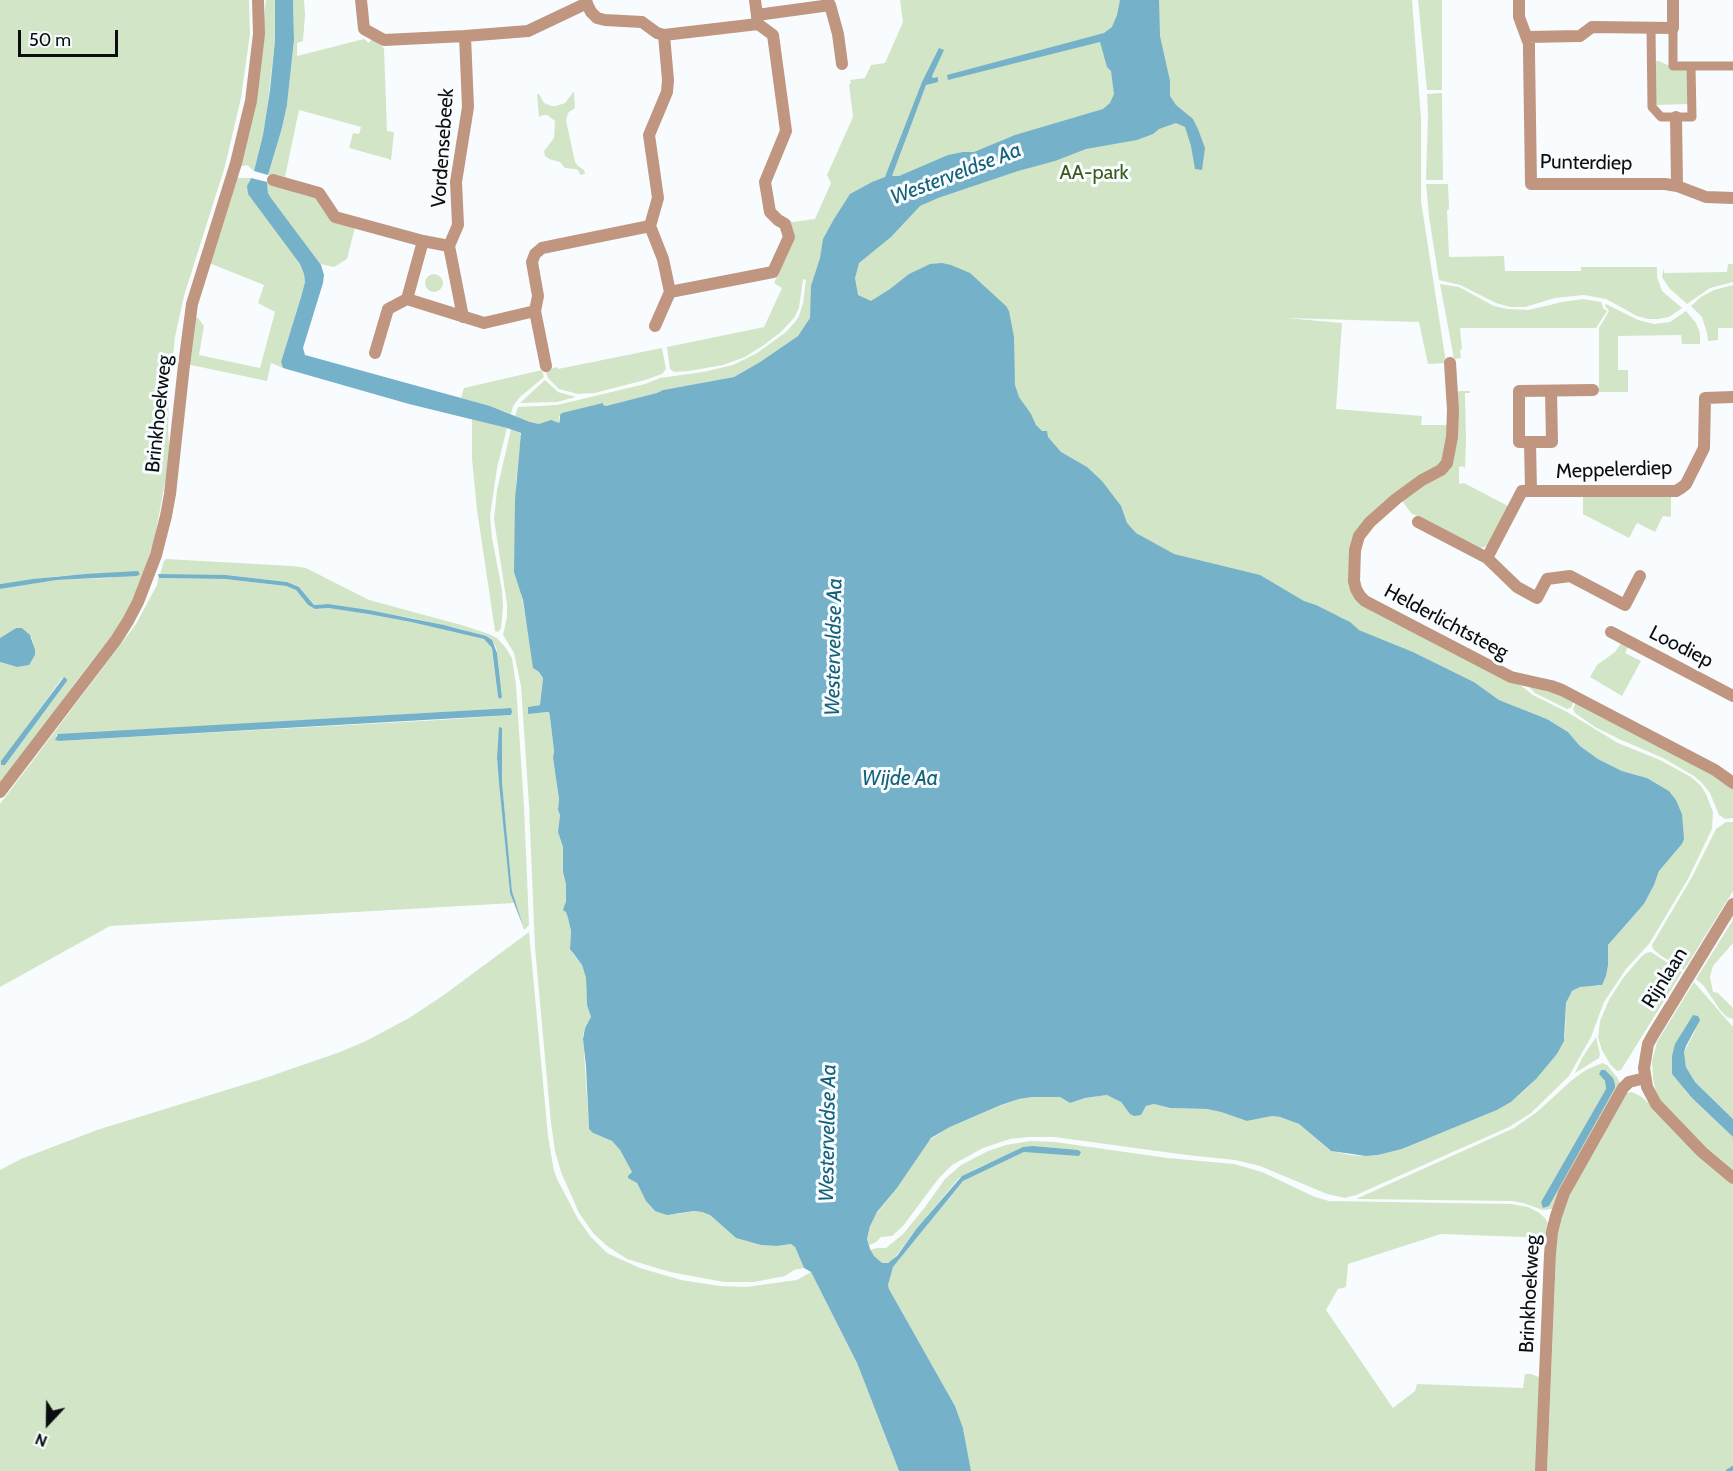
<!DOCTYPE html>
<style>
body{margin:0}
#map{position:relative;width:1733px;height:1471px;overflow:hidden;background:#f8fcff;font-family:Cabin,sans-serif}
canvas{display:block}
.north{position:absolute;left:18px;top:1393px;width:60px;height:60px;-webkit-text-stroke:4px #f8fcff;paint-order:stroke;rotate:202deg;font-size:16px;font-weight:700;line-height:24px;text-align:center;color:#0a0e10}
.north::after{content:'';display:block;margin:auto;width:21px;height:27px;background:#0a0e10;clip-path:polygon(50% 0,100% 100%,50% 72%,0 100%)}
.scale{position:absolute;left:18px;top:30px;width:100px;height:27px;box-sizing:border-box;border:3px solid #0a0e10;border-top:0;padding-left:8px;font-size:18px;line-height:21px;white-space:nowrap;color:#0a0e10;-webkit-text-stroke:4px #f8fcff;paint-order:stroke}
</style>
<div id="map">
<canvas width="1733" height="1471"></canvas>
<div class="north">N</div>
<div class="scale">50 m</div>
</div>
<script>
const context = document.querySelector('canvas').getContext('2d');
context.lineJoin = 'round';
function fill(path, color) { context.fillStyle = color; context.fill(path, 'evenodd'); }
const shape = rows => new Path2D(rows.map(r => 'M' + r).join(''));
function trace(path, color, width, dash) { context.strokeStyle = color; context.lineWidth = width; context.lineCap = dash ? 'butt' : 'round'; context.setLineDash(dash || []); context.stroke(path); }
function drawText(font, color, halo, rows, align = 'center') {
  context.font = font + ' Cabin,sans-serif'; context.lineWidth = 6; context.setLineDash([]); context.textBaseline = 'middle'; context.strokeStyle = halo; context.fillStyle = color; for (const [text, x, y, turn = 0] of rows) {
    context.save(); context.translate(x, y); context.rotate((+turn || 0) * Math.PI / 180); context.textAlign = isNaN(turn) ? turn : align; if (halo) context.strokeText(text, 0, 0); context.fillText(text, 0, 0); context.restore();
  }
}
const green = shape([
 [0,0,249,0,250,34,241,98,225,166,184,296,175,337,169,394,168,430,170,455,154,542,150,552,145,573,124,620,78,679,0,786,0,662,17,667,35,655,32,638,22,628,16,628,0,638,0,589,57,580,109,578,139,572,59,576,0,584],
 [62,678,67,678,67,681,5,765,1,763],
 [266,0,275,0,275,40,268,102,263,135,254,171,247,165,238,167,260,55],
 [293,0,304,0,305,15,303,41,297,43,297,56,364,39,369,43,372,39,384,48,387,131,394,132,391,161,389,159,349,148,353,133,359,134,361,127,299,110,285,177,277,175,268,175,282,128,287,105,294,40],
 [900,0,1412,0,1421,118,1421,201,1446,363,1428,364,1419,322,1286,318,1342,323,1336,409,1422,416,1421,425,1449,425,1444,460,1362,524,1351,587,1519,684,1533,695,1567,712,1618,743,1660,760,1691,777,1701,786,1706,794,1713,812,1712,829,1688,879,1649,944,1626,969,1604,1002,1591,1037,1569,1076,1531,1113,1509,1127,1356,1195,1345,1198,1327,1194,1260,1166,1235,1160,1187,1155,1054,1137,1028,1137,1010,1139,983,1148,952,1165,939,1178,903,1226,892,1236,881,1237,875,1243,869,1245,867,1239,870,1226,873,1218,897,1188,928,1141,950,1127,1002,1105,1019,1099,1032,1097,1060,1097,1070,1103,1085,1098,1107,1095,1118,1099,1125,1107,1141,1115,1146,1106,1154,1104,1170,1108,1207,1109,1221,1112,1247,1121,1272,1116,1280,1117,1299,1124,1329,1150,1349,1155,1366,1156,1378,1155,1402,1149,1497,1110,1511,1102,1528,1087,1557,1054,1565,1036,1566,1003,1572,991,1580,987,1591,985,1600,986,1606,976,1608,945,1644,904,1654,885,1659,871,1682,844,1682,814,1676,800,1669,791,1647,778,1622,771,1598,759,1580,746,1568,732,1547,719,1499,700,1474,682,1413,652,1359,630,1341,617,1149,559,873,303,812,302,810,321,798,336,760,362,734,377,663,390,658,393,620,403,559,416,560,421,559,423,539,424,530,422,515,416,518,407,557,405,645,384,660,378,703,372,733,365,757,353,786,332,795,322,799,316,803,303,806,280,803,279,799,308,794,318,781,332,764,345,745,357,723,365,689,371,674,372,670,369,667,347,764,327,782,288,774,283,795,237,790,221,793,222,815,219,831,183,827,175,853,117,849,84,851,84,850,80,865,78,871,65,885,63,903,22],
 [1418,0,1442,0,1442,90,1427,90],
 [1656,61,1659,61,1670,66,1670,70,1689,70,1689,104,1656,105],
 [574,91,575,108,568,113,566,120,575,162,578,166,584,170,585,174,580,175,578,170,575,169,565,168,560,162,549,159,545,156,544,151,554,138,555,121,547,115,543,115,539,117,537,94,539,94,544,103,552,106,556,106,565,103],
 [1442,93,1443,180,1426,180,1428,115,1427,94],
 [235,178,251,178,248,183,300,264,304,274,305,282,301,297,281,362,283,368,271,363,267,381,186,364,194,317,198,318,204,326,199,355,260,368,275,312,258,303,264,285,209,263],
 [267,182,275,186,316,195,355,227,347,259,334,267,320,264,271,198,268,193],
 [1426,184,1448,184,1449,209,1447,210,1449,257,1504,256,1505,271,1581,271,1581,267,1657,267,1657,277,1662,291,1682,308,1669,317,1658,319,1648,319,1637,316,1606,299,1584,295,1555,298,1525,307,1510,307,1496,303,1460,285,1439,280,1429,217],
 [1728,264,1733,264,1733,282,1710,288,1687,304,1669,288,1662,277,1664,267,1664,273,1727,272],
 '425 283a9 9 0 1 1 18 0a9 9 0 1 1-18 0Z',
 [1440,284,1459,287,1494,306,1508,309,1528,310,1562,302,1583,299,1601,302,1603,308,1607,311,1596,328,1460,328,1462,349,1460,350,1461,358,1454,359],
 [1733,285,1733,328,1718,328,1718,340,1708,341,1707,333,1702,317,1691,306,1701,297,1714,290],
 [1606,304,1638,320,1654,324,1670,322,1686,311,1696,323,1700,333,1700,344,1682,344,1681,335,1618,336,1618,370,1628,370,1628,392,1599,392,1599,328,1609,311,1605,306],
 [662,348,666,369,662,374,645,380,595,393,578,394,559,389,548,378,545,370,558,367,558,369],
 [542,370,544,377,520,397,513,406,511,414,490,406,461,398,464,388],
 [545,380,558,392,576,397,557,402,520,403],
 [1459,391,1470,391,1470,393,1465,393,1466,440,1465,468,1462,466,1459,467,1459,484,1464,483,1508,506,1488,545,1482,548,1476,547,1411,513,1403,502,1403,499,1413,491,1446,472,1457,394],
 [472,419,507,428,497,468,490,516,492,538,502,590,503,607,501,628,498,632,495,631,477,510,472,459],
 [511,429,520,433,521,436,516,483,516,547,514,553,533,660,533,668,539,672,543,678,540,705,528,707,528,713,547,712,549,712,550,717,554,751,553,758,559,799,558,810,560,815,558,832,563,847,563,872,566,884,566,898,565,904,571,931,570,947,573,954,582,965,586,978,587,1005,591,1017,585,1028,583,1035,589,1129,593,1133,612,1141,620,1150,632,1172,634,1181,637,1183,646,1200,655,1211,677,1214,694,1211,702,1212,710,1215,736,1238,761,1245,777,1246,792,1244,795,1247,804,1268,794,1270,785,1276,754,1282,724,1282,670,1272,627,1259,607,1246,593,1233,579,1213,561,1172,555,1151,551,1123,535,948,529,805,521,686,514,653,503,635,507,617,507,604,494,519,497,490],
 [1583,497,1671,497,1671,517,1663,516,1655,532,1637,523,1629,538,1583,514],
 [166,559,292,566,306,568,369,600,465,626,489,634,497,638,505,647,512,658,516,685,524,806,529,925,524,930,512,891,502,782,501,758,497,758,510,893,514,903,110,926,0,987,0,804,136,624,157,585,158,578,225,579,286,586,296,590,308,605,315,609,328,608,368,614,411,622,484,639,492,648,498,697,501,698,502,697,497,653,496,647,489,638,461,629,412,618,328,604,314,605,299,587,287,582,226,575,177,575,160,574,164,561],
 [511,708,511,715,439,720,59,741,57,741,56,735],
 [1622,642,1629,645,1625,653,1641,661,1622,696,1590,677,1597,665,1615,652],
 [1529,687,1548,689,1574,701,1571,708,1567,709,1535,693],
 [1576,702,1719,778,1733,788,1733,818,1725,819,1719,815,1710,793,1702,783,1694,776,1663,758,1619,739,1595,727,1575,713,1573,709],
 [1726,822,1733,822,1733,891,1684,970,1660,955,1653,949,1652,945,1692,877,1716,829],
 [1733,920,1733,943,1713,966,1710,977,1713,992,1718,993,1733,1008,1733,1019,1727,1017,1720,1010,1704,986,1696,979],
 [529,932,548,1136,554,1171,558,1181,578,1219,591,1237,607,1253,640,1268,681,1280,720,1286,746,1287,797,1280,811,1272,857,1363,899,1471,0,1471,0,1170,21,1159,97,1130,265,1078,340,1052,366,1041,409,1018,441,997],
 [1651,952,1682,972,1621,1070,1617,1071,1610,1064,1602,1050,1598,1038,1600,1021,1609,1000,1623,978,1641,957,1646,953],
 [1694,982,1733,1027,1733,1119,1695,1082,1686,1067,1684,1052,1695,1031,1698,1016,1672,1074,1692,1098,1733,1137,1733,1173,1666,1111,1656,1092,1653,1079,1652,1061,1657,1042],
 [1596,1037,1600,1054,1599,1058,1575,1073,1582,1058],
 [1602,1063,1607,1065,1617,1077,1621,1085,1552,1209,1543,1210,1523,1203,1512,1201,1356,1199,1514,1128,1537,1112,1572,1080,1586,1070],
 [1601,1070,1615,1088,1547,1207,1541,1202,1606,1089,1605,1081,1599,1074],
 [1632,1092,1642,1097,1733,1183,1733,1471,1547,1471,1557,1231,1567,1199,1626,1093],
 [1030,1141,1055,1142,1167,1158,1234,1164,1262,1172,1315,1197,1329,1201,1511,1204,1528,1207,1538,1212,1545,1218,1550,1227,1549,1238,1441,1234,1348,1264,1346,1287,1338,1289,1326,1310,1393,1408,1415,1391,1417,1384,1523,1388,1525,1374,1531,1374,1539,1377,1541,1383,1537,1471,971,1471,963,1428,955,1406,889,1289,888,1285,890,1276,893,1267,963,1181,1024,1152,1080,1151,1033,1146,982,1166,959,1178,917,1228,893,1260,885,1264,882,1264,874,1256,870,1250,877,1248,886,1248,903,1234,925,1207,945,1179,961,1165,988,1151,1006,1145]
]);
const water = shape([
 [275,0,293,0,294,40,287,105,282,128,268,175,254,171,263,135,270,90,275,40],
 [1120,0,1159,0,1160,36,1170,81,1170,96,1176,105,1193,119,1198,129,1205,148,1202,170,1195,169,1191,146,1185,127,1176,123,1159,129,1153,134,1137,140,1086,149,1055,161,1018,171,938,198,920,206,891,237,859,263,855,278,858,295,871,301,890,289,909,274,930,264,942,263,951,265,970,273,1006,306,1009,311,1014,337,1015,385,1019,397,1031,414,1036,425,1042,431,1047,431,1048,437,1061,452,1087,467,1102,481,1121,506,1127,523,1136,533,1174,554,1260,575,1304,601,1316,605,1350,622,1359,630,1413,652,1474,682,1499,700,1547,719,1568,732,1580,746,1598,759,1622,771,1647,778,1669,791,1676,800,1682,814,1684,839,1682,844,1659,871,1654,885,1644,904,1608,945,1608,965,1606,976,1602,985,1580,987,1572,991,1566,1003,1564,1041,1557,1054,1536,1079,1511,1102,1497,1110,1402,1149,1378,1155,1366,1156,1331,1151,1299,1124,1280,1117,1272,1116,1247,1121,1221,1112,1207,1109,1170,1108,1154,1104,1146,1106,1141,1115,1134,1116,1130,1114,1121,1102,1107,1095,1085,1098,1070,1103,1060,1097,1032,1097,1019,1099,1001,1105,950,1127,931,1138,897,1188,877,1212,870,1226,867,1239,870,1249,874,1256,882,1263,888,1263,897,1256,917,1228,962,1176,1023,1147,1033,1146,1078,1150,1081,1152,1079,1156,1024,1152,963,1181,893,1267,888,1285,889,1289,955,1406,963,1428,971,1471,899,1471,857,1363,811,1272,804,1268,795,1247,791,1244,777,1246,761,1245,736,1238,710,1215,702,1212,694,1211,667,1215,655,1211,646,1201,637,1183,628,1178,628,1176,632,1172,620,1150,612,1141,593,1133,589,1129,586,1066,583,1039,585,1028,591,1017,587,1005,586,978,582,965,570,949,571,931,568,918,566,912,563,910,566,901,566,884,563,872,563,847,558,832,560,815,558,810,559,799,553,758,554,751,550,717,549,712,547,712,528,714,528,707,540,705,543,678,539,672,533,668,523,600,514,572,515,499,521,433,507,428,409,404,283,368,281,362,301,297,305,282,304,274,300,264,248,194,247,186,251,178,267,182,268,193,271,198,321,265,324,275,323,283,303,348,305,355,490,406,530,422,539,424,551,420,559,423,560,421,560,415,562,413,603,403,603,405,606,406,657,393,663,390,734,377,760,362,798,336,810,318,811,286,820,258,823,239,834,219,850,194,872,182,885,177,922,82,939,48,944,50,932,76,933,78,938,77,938,82,926,85,892,176,899,176,948,155,963,152,974,152,1015,135,1103,109,1110,103,1114,94,1111,71,1107,67,1100,42,948,80,947,75,1104,33,1112,27,1117,15],
 [138,571,140,574,137,576,57,580,0,589,0,584,33,579,85,574],
 [158,574,226,575,287,582,299,587,314,605,328,604,369,610,444,625,486,636,492,640,497,653,502,697,500,699,498,697,492,648,484,639,411,622,368,614,328,608,315,609,308,605,296,590,286,586,225,579,159,578],
 [16,628,22,628,30,635,35,650,35,655,29,665,17,667,0,662,0,638],
 [64,677,67,679,67,681,5,765,1,765,1,761],
 [511,708,512,712,511,715,59,741,55,740,58,734],
 [499,727,502,728,502,782,512,891,523,926,510,893,499,783,497,758],
 [1693,1015,1698,1016,1700,1020,1686,1046,1684,1052,1686,1067,1695,1082,1733,1119,1733,1137,1692,1098,1672,1074,1672,1056,1675,1044],
 [1601,1070,1605,1070,1613,1078,1615,1084,1615,1088,1549,1206,1543,1208,1541,1202,1606,1089,1605,1081,1599,1074]
]);
const stream = shape([
 [1728,1471,1733,1468]
]);
const pedestrian = shape([
 [1651,27,1652,107,1661,117,1692,117,1691,66],
 [1673,28,1673,66,1733,66]
]);
const minor = shape([
 [361,0,364,29,384,40,465,36],
 [585,0,591,12,597,18,605,20,642,22,657,33,664,35,758,24],
 [1519,0,1519,17,1529,44,1529,52,1531,184,1665,184,1677,186,1706,197,1733,198],
 [757,15,830,5,838,34,842,64],
 [1527,37,1580,36,1592,27,1673,28,1673,0],
 [1676,117,1677,186],
 [273,180,319,193,335,217,423,241,449,246,463,317],
 [449,246,458,225,456,182,468,107,465,36,528,31,587,3],
 [670,292,773,272,789,237,785,224,778,220,770,212,765,182,786,131,773,35,758,24,755,0],
 [407,299,423,241],
 [655,326,670,292,663,259,650,226,658,198,649,135,667,92,668,80,664,35],
 [375,353,388,309,407,299,484,323,535,311],
 [1450,363,1453,410,1452,437,1447,463,1441,470,1422,480,1396,499,1370,522,1359,536,1355,550,1354,581,1356,589,1360,596,1365,601,1511,677,1551,686,1562,690,1715,770,1733,783],
 [546,366,535,311,538,296,532,262,535,254,542,248,650,226],
 [1530,442,1552,442,1551,391],
 [1531,491,1530,442,1519,442,1519,391,1593,390],
 [1418,522,1487,558],
 [1640,576,1625,605,1570,576,1547,579,1537,598,1517,587,1487,558,1522,491,1676,491,1681,488,1686,484,1704,448,1705,398,1733,397],
 [1611,632,1733,696],
 [0,792,116,640,128,621,138,602,156,555,166,516,170,494,184,365,192,304,236,163,251,101,259,34,258,0],
 [1733,904,1653,1035,1648,1044,1644,1068,1647,1087,1656,1104,1702,1152,1733,1178],
 [1541,1471,1550,1254,1552,1232,1556,1216,1564,1193,1623,1088,1629,1082,1645,1078]
]);
const streetNames = [
 ["Vordensebeek",443,148,-86],
 ["Punterdiep",1586,163,1],
 ["Brinkhoekweg",159,414,-84],
 ["Meppelerdiep",1614,470,-2],
 ["Helderlichtsteeg",1446,622,28],
 ["Loodiep",1681,647,27],
 ["Rijnlaan",1665,978,-58],
 ["Brinkhoekweg",1530,1294,-87]
];
const parkNames = [
 ["AA-park",1094,173]
];
const waterNames = [
 ["Westerveldse Aa",956,174,-21],
 ["Westerveldse Aa",834,647,-89],
 ["Wijde Aa",900,779],
 ["Westerveldse Aa",828,1133,-89]
];
fill(green, '#d2e6c7');
fill(water, '#76b1ca');
trace(stream, '#76b1ca', 4);
trace(pedestrian, '#c09680', 9);
trace(minor, '#c09680', 12);
drawText('20px', '#0a0e10', '#f8fcff', streetNames);
drawText('20px', '#365a19', '#f8fcff', parkNames);
drawText('italic 21px', '#14617a', '#f8fcff', waterNames);
</script>
